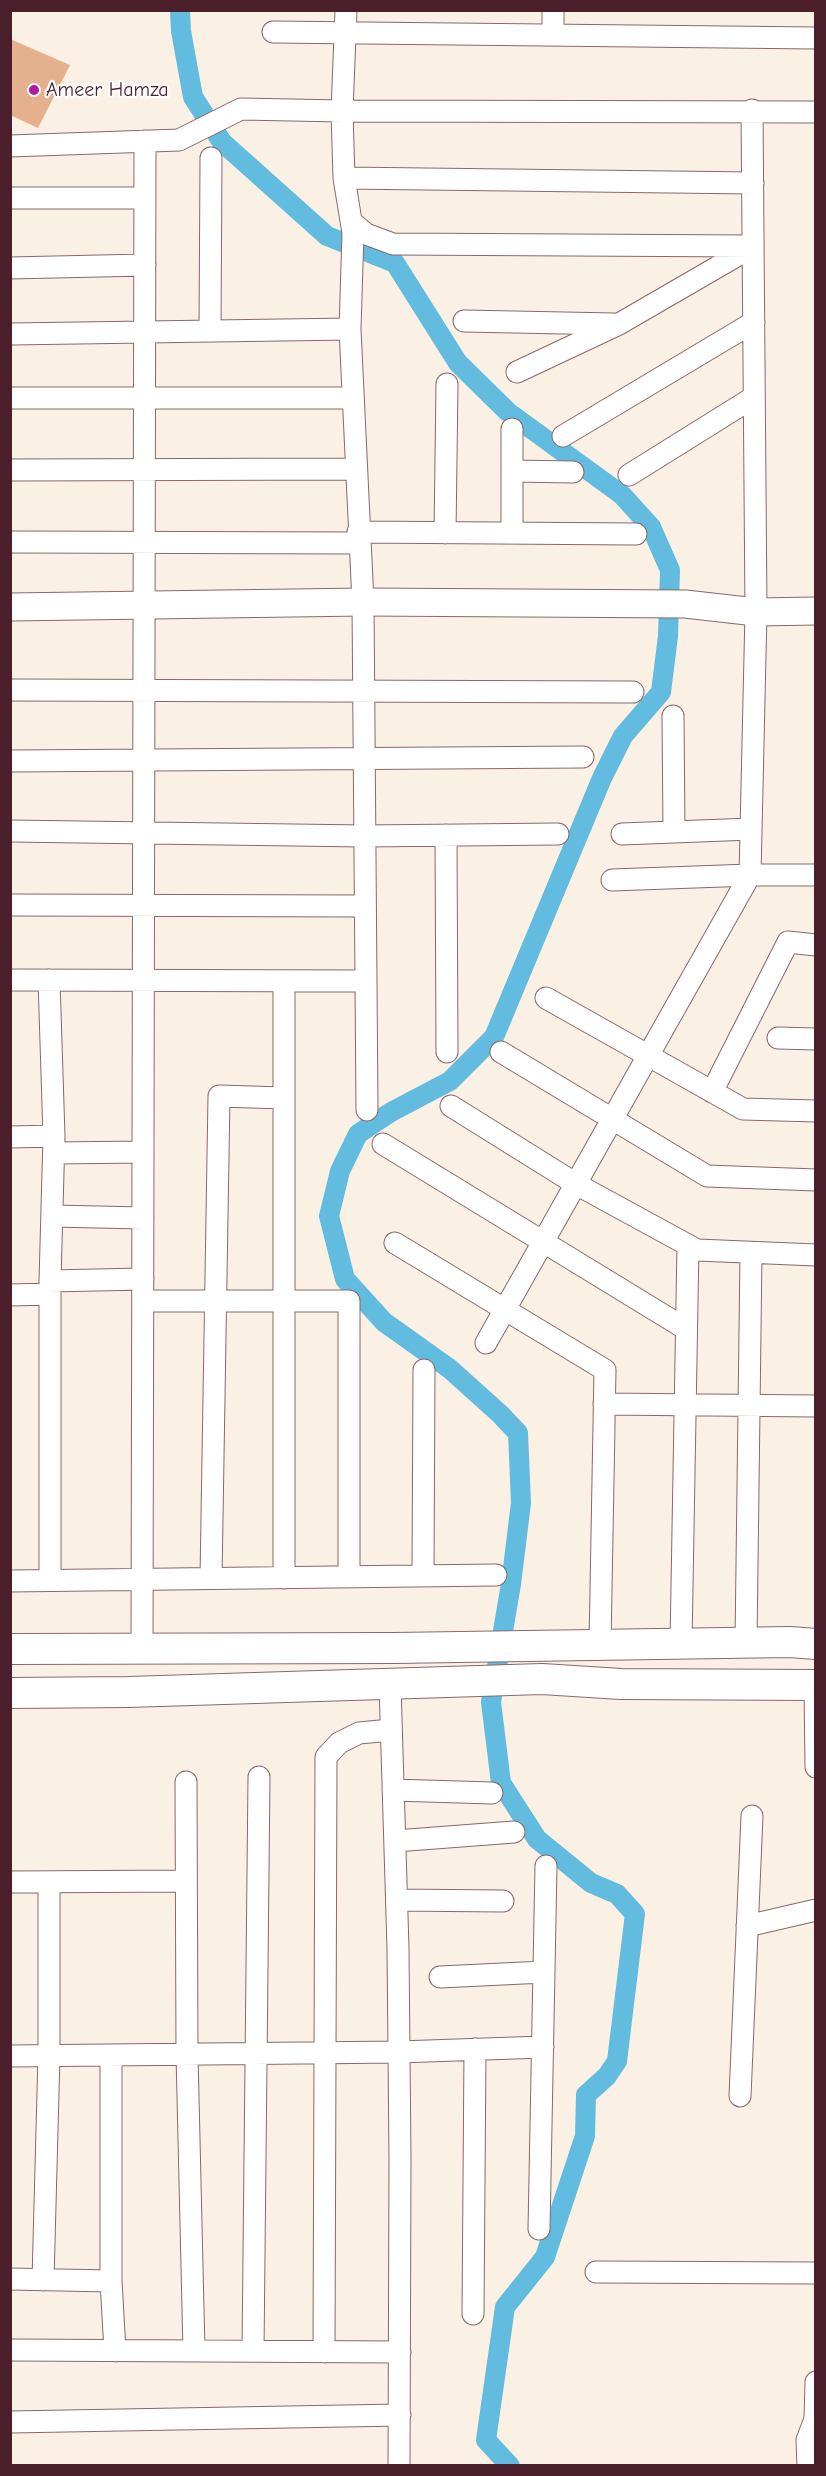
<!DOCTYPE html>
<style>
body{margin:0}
#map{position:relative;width:826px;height:2476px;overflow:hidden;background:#faf0e3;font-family:"Comic Neue",sans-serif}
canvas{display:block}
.frame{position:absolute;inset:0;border:12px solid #4a1f2b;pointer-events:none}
</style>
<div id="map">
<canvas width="826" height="2476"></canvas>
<div class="frame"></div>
</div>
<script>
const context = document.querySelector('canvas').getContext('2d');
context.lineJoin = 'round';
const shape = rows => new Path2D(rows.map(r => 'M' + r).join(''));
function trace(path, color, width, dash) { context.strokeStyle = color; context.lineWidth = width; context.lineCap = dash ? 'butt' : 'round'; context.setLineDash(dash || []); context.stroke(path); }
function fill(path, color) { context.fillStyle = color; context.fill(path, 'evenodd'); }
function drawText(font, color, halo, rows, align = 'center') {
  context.font = font + ' "Comic Neue",sans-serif'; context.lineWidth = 4.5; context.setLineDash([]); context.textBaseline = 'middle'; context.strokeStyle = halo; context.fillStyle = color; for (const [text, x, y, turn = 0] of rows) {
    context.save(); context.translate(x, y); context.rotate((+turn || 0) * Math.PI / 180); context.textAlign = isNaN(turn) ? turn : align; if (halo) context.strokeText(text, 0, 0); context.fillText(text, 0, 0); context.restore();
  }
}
const canal = shape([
 [180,10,181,31,193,97,222,142,327,236,395,263,458,363,508,412,622,495,651,527,670,570,668,636,661,692,623,736,602,778,494,1037,450,1081,391,1112,358,1134,340,1171,329,1216,345,1279,384,1322,450,1369,500,1414,518,1433,521,1503,511,1584,491,1702,501,1783,537,1839,591,1883,617,1894,635,1914,617,2061,607,2076,586,2095,585,2136,545,2257,505,2307,486,2440,510,2466]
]);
const building = shape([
 [10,39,70,65,38,128,10,115]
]);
const minor = shape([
 [346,10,342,111,344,178,353,233,350,329,363,602,367,1110],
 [273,32,816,38],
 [553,35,553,10],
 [10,146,179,140,241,109,342,111,816,112],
 [344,178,753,183],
 [10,198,145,198],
 [353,223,366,234,393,244,753,246],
 [10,268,145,265],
 [464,321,614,324],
 [210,331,211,158],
 [10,334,350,329],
 [517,372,619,324,752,247],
 [10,398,353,398],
 [563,436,754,322],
 [10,470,356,469],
 [512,471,573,472],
 [629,475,754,397],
 [358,532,636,534],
 [445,533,447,384],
 [512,533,512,429],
 [10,542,359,543],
 [10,690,633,692],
 [673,716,674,832],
 [10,761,583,757],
 [10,831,364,836,558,834],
 [622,834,751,829],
 [446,835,447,1052],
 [612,880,750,875,816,875],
 [10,905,365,906],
 [10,980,365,981],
 [49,980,54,1136,50,1281,50,1580],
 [546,998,743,1109,816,1111],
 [778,1038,816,1039],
 [501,1052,707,1176,816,1180],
 [712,1092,788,942,816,945],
 [451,1106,576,1184,697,1250,816,1255],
 [10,1137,54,1136],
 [383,1144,686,1329],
 [54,1153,143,1152],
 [53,1216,143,1218],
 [395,1243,605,1370,600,1645],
 [50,1281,143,1279],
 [10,1295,50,1294],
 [143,1301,349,1301,349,1577],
 [486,1343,750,875,756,612,752,110],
 [604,1404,816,1406],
 [423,1576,424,1370],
 [211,1578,219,1096,284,1098],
 [284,1578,284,981],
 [10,1581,496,1575],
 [746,1643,751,1253],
 [681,1644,688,1245],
 [142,1648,145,141],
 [390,1685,398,1948,400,2158,399,2466],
 [815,1685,816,1767],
 [186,1782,187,2054,194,2351],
 [393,1790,492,1793],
 [395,1841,514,1832],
 [10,1882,186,1881],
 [397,1900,503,1901],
 [747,1926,816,1910],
 [440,1977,544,1972],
 [111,2055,111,2281,115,2351],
 [10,2056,399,2052,543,2047],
 [740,2096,752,1816],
 [539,2229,546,1866],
 [596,2272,816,2273],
 [10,2279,111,2281],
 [43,2280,49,2055,49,1883],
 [473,2314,475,2049],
 [10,2350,400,2352],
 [253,2351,259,1777],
 [324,2352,326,1757,339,1743,359,1733,391,1730],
 [10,2422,400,2415],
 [808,2466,807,2440,815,2419,816,2382]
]);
const tertiary = shape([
 [10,607,363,602,685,604,756,612,816,611]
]);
const secondary = shape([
 [10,1649,394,1648,790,1642,816,1644],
 [10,1693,128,1692,542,1679,621,1684,816,1685]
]);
const markers = [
 [34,90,6,"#b5179e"]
];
const poiNames = [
 ["Ameer Hamza",46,90]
];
trace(canal, '#61bcdf', 20);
fill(building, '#e5b08e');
trace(minor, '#88686b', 23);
trace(tertiary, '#88686b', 29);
trace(secondary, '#88686b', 32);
trace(minor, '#fff', 21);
trace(tertiary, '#fff', 27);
trace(secondary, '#fff', 30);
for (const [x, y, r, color] of markers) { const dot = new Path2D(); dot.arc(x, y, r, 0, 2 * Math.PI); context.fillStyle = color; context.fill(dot); trace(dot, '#fff', 2); }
drawText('20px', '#4a1f2b', '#fff', poiNames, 'left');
</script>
